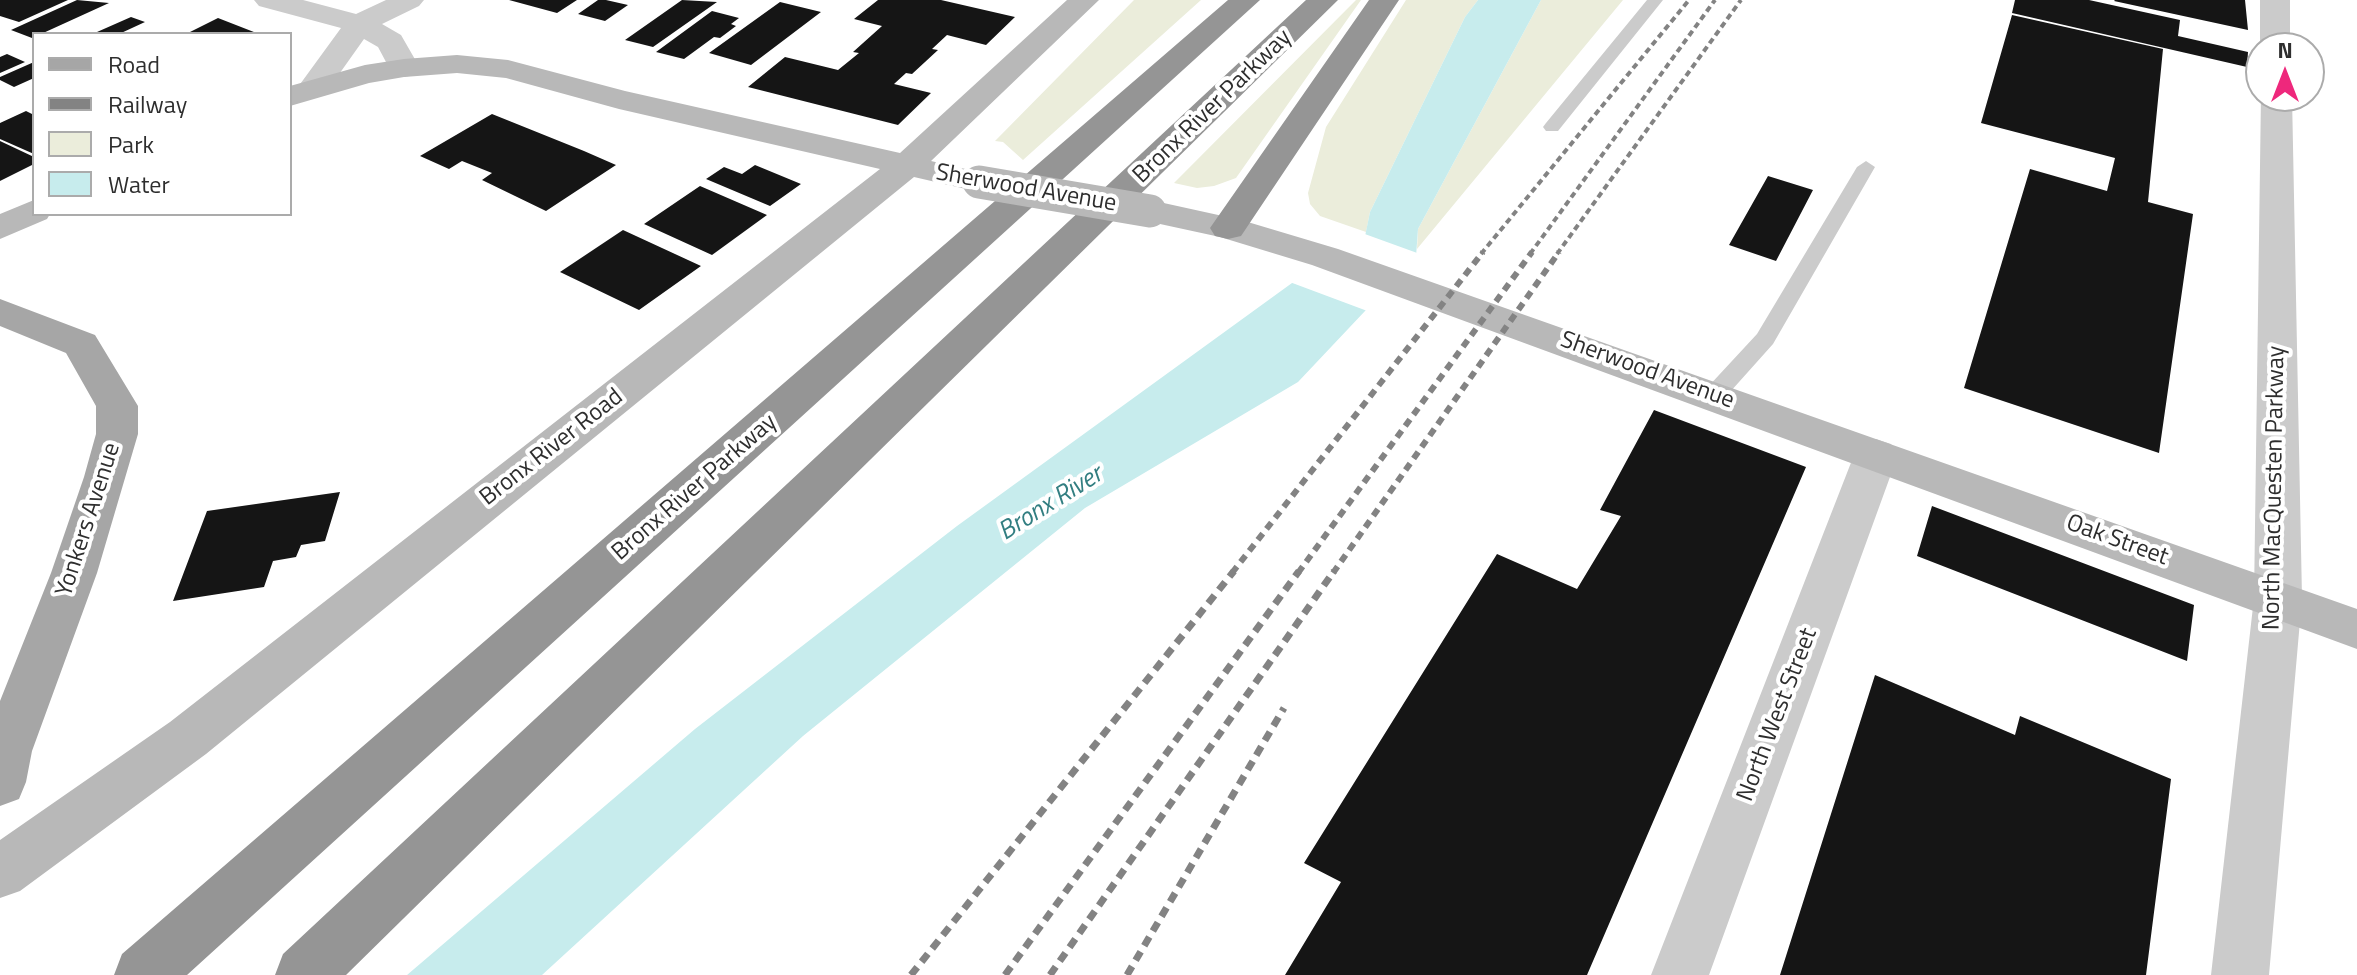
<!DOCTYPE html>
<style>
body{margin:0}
#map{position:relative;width:2357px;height:975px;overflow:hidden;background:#fff;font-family:"Titillium Web",sans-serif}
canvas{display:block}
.legend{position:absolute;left:32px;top:32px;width:260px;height:184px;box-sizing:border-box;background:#fff;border:2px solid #ababab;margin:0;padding:10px 14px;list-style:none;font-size:24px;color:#2e2e2e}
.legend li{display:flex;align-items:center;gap:16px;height:40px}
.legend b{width:40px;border:2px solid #ababab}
.north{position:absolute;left:2245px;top:32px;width:80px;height:80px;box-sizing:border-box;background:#fff;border:2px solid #ababab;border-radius:50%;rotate:0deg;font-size:22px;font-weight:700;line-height:32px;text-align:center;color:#2e2e2e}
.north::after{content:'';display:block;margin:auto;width:28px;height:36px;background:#ee287c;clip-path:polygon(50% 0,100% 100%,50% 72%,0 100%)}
</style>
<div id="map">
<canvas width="2357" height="975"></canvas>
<ul class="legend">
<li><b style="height:10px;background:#a6a6a6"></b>Road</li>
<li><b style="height:10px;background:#838383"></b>Railway</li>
<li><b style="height:22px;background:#ebeddb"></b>Park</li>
<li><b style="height:22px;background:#c7eced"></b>Water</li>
</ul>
<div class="north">N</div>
</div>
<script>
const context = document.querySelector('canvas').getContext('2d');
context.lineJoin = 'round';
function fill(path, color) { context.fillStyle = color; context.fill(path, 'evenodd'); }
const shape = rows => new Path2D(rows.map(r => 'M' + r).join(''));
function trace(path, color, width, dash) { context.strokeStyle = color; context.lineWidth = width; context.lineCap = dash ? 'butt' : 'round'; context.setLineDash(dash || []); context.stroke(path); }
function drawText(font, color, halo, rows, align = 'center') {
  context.font = font + ' "Titillium Web",sans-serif'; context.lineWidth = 8; context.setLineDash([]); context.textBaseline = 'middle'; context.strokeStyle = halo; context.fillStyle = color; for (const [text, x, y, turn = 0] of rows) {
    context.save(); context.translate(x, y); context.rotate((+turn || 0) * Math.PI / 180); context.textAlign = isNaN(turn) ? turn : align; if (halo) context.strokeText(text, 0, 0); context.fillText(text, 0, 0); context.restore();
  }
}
const green = shape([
 [1134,0,1201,0,1023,160,1003,142,995,141],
 [1356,0,1361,0,1236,178,1214,186,1197,188,1174,183],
 [1406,0,1478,0,1465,17,1370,212,1366,232,1320,216,1310,204,1308,193,1326,127],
 [1541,0,1623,0,1417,249,1418,229]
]);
const water = shape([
 [1478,0,1541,0,1418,229,1416,257,1298,382,1085,508,803,736,542,975,407,975,695,729,957,526,1292,283,1363,246,1370,212,1465,17]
]);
const pier = shape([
 [1362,233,1420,254,1419,260,1370,312,1287,281,1359,243]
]);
const building = shape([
 [0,0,68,0,19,22,0,16],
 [77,0,109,3,41,34,34,34,32,38,11,30],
 [509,0,577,0,557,13],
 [598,0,606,0,628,5,605,21,578,14],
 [682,0,717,2,653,47,625,40],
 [878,0,941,0,1015,17,986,45,947,35,932,49,938,50,912,74,906,73,894,84,931,93,898,125,748,87,785,57,838,70,859,53,853,52,882,26,854,19],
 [2015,0,2089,0,2180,20,2178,36,2248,52,2247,67,2012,13],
 [2115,0,2245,0,2248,30,2114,1],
 [780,2,821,12,751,65,709,53],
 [712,11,739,18,731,24,736,26,720,38,714,37,684,59,656,52],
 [2012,15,2163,49,2148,202,2193,214,2159,453,1964,388,2030,169,2107,191,2115,158,1981,123],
 [131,17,145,22,119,34,97,32],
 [218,18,259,34,186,34],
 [7,54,25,62,0,73,0,57],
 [34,62,34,78,14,87,0,80,0,77],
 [26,111,34,115,34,154,0,139,0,123],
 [492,114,584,151,616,165,546,211,482,180,492,173,462,161,449,169,420,156],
 [0,141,34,157,34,164,0,181],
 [755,165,801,184,770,206,706,179,724,167,742,174],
 [1768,176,1813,190,1776,261,1729,245],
 [700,186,767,215,712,255,644,224],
 [623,230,701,266,639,310,560,272],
 [1654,410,1806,467,1587,975,1285,975,1341,882,1304,863,1497,554,1577,589,1621,516,1600,510],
 [340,492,325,541,301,545,296,557,273,561,264,587,173,601,207,511],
 [1932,506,2194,605,2187,661,1917,556],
 [1875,675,2015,735,2020,716,2171,779,2146,975,1780,975]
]);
const lane = shape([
 [1647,0,1663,0,1558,131,1546,131,1543,127,1546,123,1647,0],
 [1866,161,1875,167,1773,344,1722,401,1706,401,1703,395,1706,389,1757,334,1857,167,1866,161]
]);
const street = shape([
 [254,0,303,0,356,14,386,0,424,0,419,6,382,24,401,35,420,68,415,75,404,77,393,75,378,47,364,39,325,94,314,97,303,94,298,87,341,28,259,6,254,0],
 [2260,0,2290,0,2290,48,2260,48,2260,0],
 [2261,94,2292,96,2302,598,2269,975,2211,975,2254,598,2261,94],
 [1876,439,1891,444,1898,455,1709,975,1651,975,1854,455,1861,444,1876,439]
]);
const secondary = shape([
 [1067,0,1099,0,931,161,991,175,996,182,991,189,979,192,914,177,206,754,20,891,0,898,0,840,170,722,880,169,619,109,506,78,457,73,404,77,369,83,290,106,290,86,365,65,404,59,457,55,508,60,625,91,900,153,1067,0],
 [34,200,34,214,50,214,47,219,0,239,0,214,34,200],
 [1150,200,1241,220,1338,249,2357,609,2357,649,1312,265,1220,237,1137,219,1132,211,1137,203,1150,200]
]);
const primary = shape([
 [0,299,95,335,138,406,138,434,97,573,32,751,26,782,19,799,0,806,0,701,51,573,84,477,96,434,96,406,66,353,0,326,0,299]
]);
const highway = shape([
 [1228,0,1260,0,187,975,114,975,122,954,1228,0],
 [1306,0,1338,0,346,975,275,975,283,954,1306,0],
 [1369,0,1399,0,1241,236,1228,239,1215,236,1210,228,1369,0]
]);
const railFar2 = shape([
 [1481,254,1689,0],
 [1530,254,1715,0],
 [1557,254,1741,0]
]);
const railFar1 = shape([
 [1232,573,1483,252],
 [1298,573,1532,252],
 [1333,573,1559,252]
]);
const rail = shape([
 [911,975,1234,571],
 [1005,975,1299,571],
 [1050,975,1334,571],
 [1127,975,1284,708]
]);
const secondaryBridge = shape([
 [979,182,1150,211]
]);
const streetNames = [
 ["Bronx River Parkway",1213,107,-44],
 ["Sherwood Avenue",1026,189,10],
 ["Sherwood Avenue",1647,371,20],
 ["Bronx River Road",552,448,-38],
 ["Bronx River Parkway",695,488,-41],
 ["North MacQuesten Parkway",2275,488,-89],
 ["Yonkers Avenue",89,520,-72],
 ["Oak Street",2117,541,20],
 ["North West Street",1778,715,-69]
];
const waterNames = [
 ["Bronx River",1051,504,-32]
];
fill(green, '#ebeddb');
fill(water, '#c7eced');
fill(pier, '#fff');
fill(building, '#151515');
fill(lane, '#cbcbcb');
fill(street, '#cbcbcb');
fill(secondary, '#b8b8b8');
fill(primary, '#a6a6a6');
fill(highway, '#959595');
trace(railFar2, '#838383', 4, [6, 4]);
trace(railFar1, '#838383', 6, [8, 6]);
trace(rail, '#838383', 7, [10, 7]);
trace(secondaryBridge, '#b8b8b8', 33);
drawText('24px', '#2e2e2e', '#fff', streetNames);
drawText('italic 26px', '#327e81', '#fff', waterNames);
</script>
